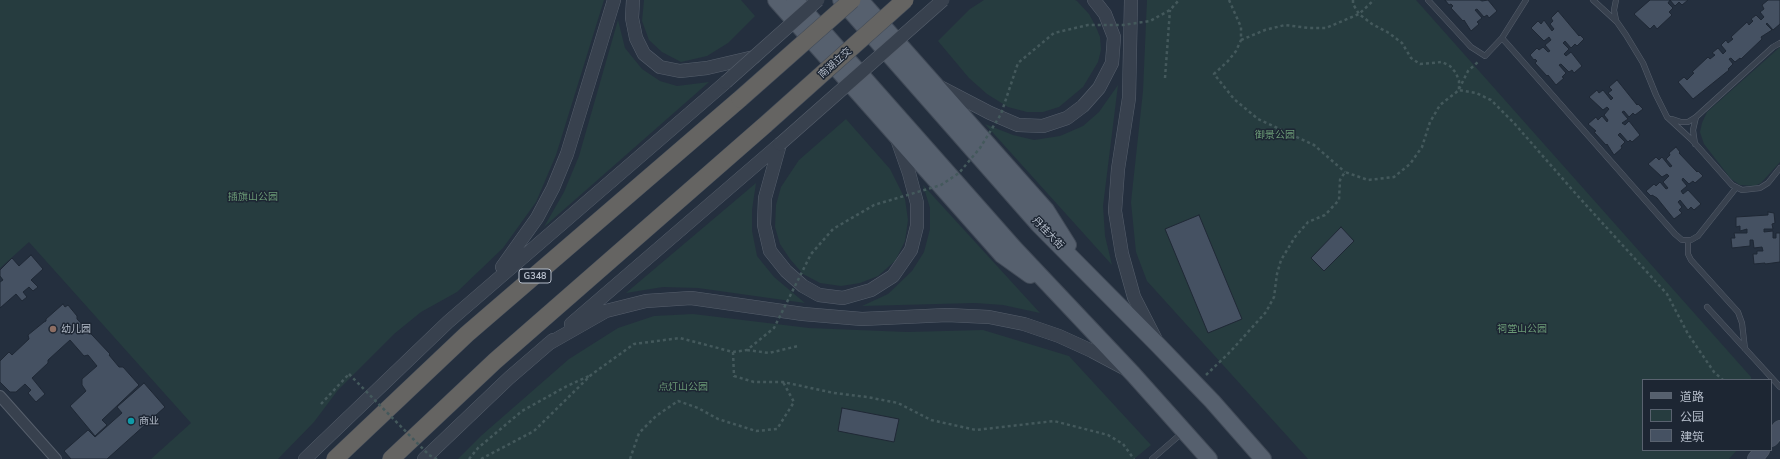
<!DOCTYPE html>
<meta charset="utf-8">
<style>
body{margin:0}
#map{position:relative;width:1780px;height:459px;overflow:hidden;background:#242f3e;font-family:Mulish,"Noto Sans SC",sans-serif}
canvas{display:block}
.legend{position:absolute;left:1642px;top:379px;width:130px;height:72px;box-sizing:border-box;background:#1d2633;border:1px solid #59626f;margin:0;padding:5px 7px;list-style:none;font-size:12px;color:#b4bcc9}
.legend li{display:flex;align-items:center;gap:8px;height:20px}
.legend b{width:20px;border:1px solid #59626f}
</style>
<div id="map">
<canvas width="1780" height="459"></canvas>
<ul class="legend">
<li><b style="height:5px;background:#56606e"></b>道路</li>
<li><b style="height:11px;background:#263c3f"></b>公园</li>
<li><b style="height:11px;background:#455162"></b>建筑</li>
</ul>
</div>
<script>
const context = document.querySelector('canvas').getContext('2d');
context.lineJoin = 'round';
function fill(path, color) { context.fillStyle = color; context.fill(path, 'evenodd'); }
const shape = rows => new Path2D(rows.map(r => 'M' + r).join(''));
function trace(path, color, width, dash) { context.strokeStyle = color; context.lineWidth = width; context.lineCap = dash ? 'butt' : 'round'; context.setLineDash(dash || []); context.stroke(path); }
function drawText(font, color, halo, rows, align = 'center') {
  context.font = font + ' Mulish,"Noto Sans SC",sans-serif'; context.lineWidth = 3; context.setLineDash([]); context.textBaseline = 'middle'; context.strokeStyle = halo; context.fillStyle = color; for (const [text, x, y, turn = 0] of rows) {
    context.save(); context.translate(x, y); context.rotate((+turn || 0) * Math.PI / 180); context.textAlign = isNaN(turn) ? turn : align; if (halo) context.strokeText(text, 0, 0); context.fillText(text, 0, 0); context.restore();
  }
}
const green = shape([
 [0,0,604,0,556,155,536,202,503,248,457,292,421,312,394,334,338,390,314,422,278,459,151,459,191,423,29,242,0,268],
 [644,0,741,0,755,16,728,43,707,56,681,62,662,52,649,40,642,21],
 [984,0,1075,0,1077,1,1089,14,1096,27,1100,37,1101,50,1098,62,1083,87,1059,107,1043,112,1027,112,1008,107,987,94,969,78,938,41,970,9],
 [1147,0,1416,0,1751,377,1751,380,1643,380,1643,450,1737,450,1729,459,1308,459,1147,281,1136,252,1131,202,1143,91],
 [618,20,625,48,642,69,660,81,677,86,709,82,544,227,564,192,579,156],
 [1780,47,1780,162,1761,183,1754,186,1740,185,1731,179,1704,144,1700,132,1702,123,1707,112],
 [1118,85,1103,206,1105,236,1112,265,985,124,1013,135,1034,140,1060,136,1083,126,1099,112],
 [846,119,890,169,905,199,908,220,905,241,895,261,878,276,860,283,841,286,820,283,803,274,790,259,780,244,775,227,776,205,781,187,799,160],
 [756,183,752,210,752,231,757,256,774,277,805,303,698,288,663,287,626,293],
 [923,185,1040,313,1003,305,975,303,862,306,888,294,912,271,924,252,930,229,930,208],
 [693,314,809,328,907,332,983,330,1069,356,1151,445,1134,459,458,459,482,435,569,359,618,328,654,316]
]);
const building = shape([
 [1445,0,1480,0,1482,1,1488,0,1497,11,1489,18,1487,15,1484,17,1477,9,1475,10,1482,18,1477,22,1479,24,1471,31,1464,20,1463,21,1451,8,1453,6,1451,4,1449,5,1445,0],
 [1650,0,1688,0,1682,5,1679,2,1675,6,1670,0,1668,3,1673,8,1669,12,1672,15,1657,29,1654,25,1650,29,1634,14,1650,0],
 [1768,0,1780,0,1780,24,1773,30,1767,23,1766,24,1772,30,1761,37,1762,39,1741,59,1740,58,1735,62,1731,58,1729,59,1733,64,1728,69,1729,70,1693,99,1678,82,1684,77,1687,80,1694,73,1692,72,1708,57,1710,59,1715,55,1712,53,1718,48,1723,54,1726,51,1721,45,1726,40,1728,43,1733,39,1731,37,1747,22,1749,25,1753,21,1751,19,1756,15,1761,20,1764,17,1760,12,1764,9,1762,5,1768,0],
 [1558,11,1579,36,1580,35,1584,39,1577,46,1575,44,1571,48,1565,41,1563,43,1569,49,1564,54,1566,56,1571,52,1582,66,1574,73,1572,70,1569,72,1561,64,1559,65,1566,73,1562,77,1564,78,1556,85,1548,75,1547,76,1535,63,1537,61,1535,59,1534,60,1530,55,1537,48,1539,50,1543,47,1548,52,1550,51,1545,45,1551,40,1549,37,1544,41,1531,28,1538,21,1541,24,1544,20,1552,31,1554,29,1550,24,1553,21,1551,18,1558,11],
 [1617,80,1637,105,1638,104,1643,109,1635,115,1633,113,1629,117,1624,111,1622,112,1628,119,1622,123,1625,125,1629,121,1640,135,1632,142,1630,140,1628,142,1620,133,1618,135,1625,142,1621,146,1622,148,1614,155,1607,144,1606,145,1594,132,1596,131,1588,124,1596,117,1598,120,1602,116,1607,122,1608,120,1604,115,1609,109,1607,107,1603,110,1589,97,1597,90,1599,93,1603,90,1611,100,1613,98,1608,93,1612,90,1609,87,1617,80],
 [1676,147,1680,152,1679,153,1697,172,1698,171,1703,176,1695,183,1693,181,1689,184,1683,178,1682,180,1687,186,1681,191,1683,194,1688,190,1701,204,1694,210,1691,207,1688,210,1680,200,1678,202,1682,207,1679,210,1682,213,1674,219,1657,198,1652,195,1651,196,1646,191,1654,184,1656,186,1660,182,1666,189,1668,188,1663,182,1669,176,1667,174,1662,177,1648,164,1656,157,1659,160,1662,157,1670,167,1672,166,1666,159,1670,155,1669,153,1676,147],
 [1768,212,1774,213,1775,223,1772,224,1773,229,1764,229,1764,232,1773,231,1773,238,1776,238,1776,233,1780,233,1780,262,1765,264,1765,263,1754,264,1753,254,1757,254,1757,251,1763,251,1762,247,1754,248,1753,240,1750,240,1750,246,1732,248,1731,238,1735,238,1734,233,1747,233,1747,229,1740,231,1740,226,1736,227,1736,217,1768,215,1768,212],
 [1199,215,1242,319,1208,333,1165,229,1199,215],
 [1341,227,1354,241,1324,271,1311,258,1341,227],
 [31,255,43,269,31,280,38,287,33,291,29,287,23,292,27,297,22,301,16,294,0,308,0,282,3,280,0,276,0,270,12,258,19,266,31,255],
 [63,304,65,307,68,305,77,316,77,319,110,354,109,355,119,367,123,367,139,385,102,420,107,425,95,436,70,406,86,391,82,385,82,379,97,366,88,355,84,356,70,340,48,360,48,363,32,378,45,394,36,402,28,393,31,390,25,384,16,392,10,392,0,382,0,361,9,352,12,355,29,339,28,335,44,322,46,321,46,319,63,304],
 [144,383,165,407,107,459,71,459,64,451,88,430,95,437,122,413,117,407,144,383],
 [842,408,899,419,894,442,838,431,842,408]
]);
const path = shape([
 [1229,0,1241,27,1241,40,1236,51,1228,61,1214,74,1234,99,1258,119,1314,145,1345,172],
 [1353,0,1353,4,1359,14,1372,24,1389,33,1402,43,1411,58,1420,64,1442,62,1450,66,1456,73,1459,81,1459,90],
 [1241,40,1265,30,1285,25,1309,28,1326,28,1359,14,1374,0],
 [1165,78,1170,10],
 [1459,89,1468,71,1479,61],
 [747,350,769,353,798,346],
 [733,352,734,376,754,382,783,382,834,393,867,397,898,403,931,420,976,430,1054,421,1108,435,1123,444,1134,459],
 [1206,375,1230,352,1266,312,1274,297,1277,274,1281,260,1295,237,1308,222,1325,215,1339,200,1340,180,1345,172,1368,180,1394,177,1410,164,1422,147,1430,122,1440,105,1459,90,1476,93,1491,100,1514,123,1576,194,1667,294,1688,334,1714,372,1723,380],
 [321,404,349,374],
 [469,459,478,448,522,411,567,386,591,375],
 [630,459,639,433,656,416,678,401,698,408,718,419,756,431,777,429,794,402,783,382]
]);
const service = shape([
 [1428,0,1471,47,1485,56,1502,38],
 [1526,0,1502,38,1675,234,1682,240,1691,240,1698,236,1736,188],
 [1593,0,1617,22,1626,35,1643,63,1656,95,1667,117,1692,140,1732,185,1742,190,1760,188,1768,183,1780,168],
 [1616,0,1614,10,1616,20],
 [1672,119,1681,122,1688,122,1696,117,1773,47,1780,43],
 [1695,144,1693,130,1696,117],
 [1688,240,1688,254,1691,260,1738,312,1742,323,1745,349],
 [1707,307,1780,387],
 [1152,459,1182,433]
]);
const minor = shape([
 [0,396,56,459]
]);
const tertiary = shape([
 [633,0,632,18,636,38,644,54,660,67,680,71,707,68,754,57],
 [1131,0,1129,98,1118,169,1115,211,1122,254,1134,297,1155,338],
 [940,87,990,113,1018,125,1043,126,1067,118,1083,106,1099,88,1112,63,1114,37,1105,14,1094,0],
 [780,144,765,198,764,225,770,251,786,271,803,286,819,295,843,298,871,290,893,276,911,250,917,226,917,203,909,173,897,139],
 [502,267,537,218,553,188,567,154,614,0],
 [571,324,780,144],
 [548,344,606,311,646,301,691,298,803,314,862,319,947,315,989,317,1024,324,1059,336,1092,351,1124,368],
 [305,459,448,322,726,82],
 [424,459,509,378,553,340]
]);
const secondary = shape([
 [1771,439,1780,428],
 [1755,459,1762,450]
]);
const primary = shape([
 [776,0,1002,255,1030,275],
 [795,0,1015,249,1133,374,1209,459],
 [841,0,1039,225,1157,344,1212,401,1263,459],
 [860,0,1046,210,1068,245]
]);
const trunk = shape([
 [335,459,467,334,740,99],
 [391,459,495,361,765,125]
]);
const pathBridge = shape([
 [349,374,429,455,437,459],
 [481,459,534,431,591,375,634,344,680,338,733,352,747,350,774,328,811,254,833,229,874,205,941,185,959,173,980,148,1001,114,1018,63,1054,33,1088,25,1123,25,1150,21,1170,10,1179,0]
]);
const tertiaryBridge = shape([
 [726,82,818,0],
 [780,144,943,0]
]);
const trunkBridge = shape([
 [740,99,852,0],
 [765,125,905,0]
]);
const markers = [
 [53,329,4,"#8d6e63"],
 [131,421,4,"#0f9aa8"]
];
const shields = [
 [535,276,32]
];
const shieldNames = [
 ["G348",535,276]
];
const streetNames = [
 ["南湖立交",835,63,-42],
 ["丹桂大街",1048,233,46]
];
const parkNames = [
 ["御景公园",1275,135],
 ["插旗山公园",253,197],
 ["祠堂山公园",1522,329],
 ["点灯山公园",683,387]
];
const poiNames = [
 ["幼儿园",61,329],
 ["商业",139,421]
];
fill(green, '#263c3f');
fill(building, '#455162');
trace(building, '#1f2835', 1);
trace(service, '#565f6c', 6);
trace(minor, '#565f6c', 12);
trace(tertiary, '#565f6c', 14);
trace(secondary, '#565f6c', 16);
trace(primary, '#414a57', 18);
trace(trunk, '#434c59', 18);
trace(path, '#44595c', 2.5, [3, 3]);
trace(service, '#38414e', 5);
trace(minor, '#38414e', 10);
trace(tertiary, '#38414e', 13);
trace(secondary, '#465061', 15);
trace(primary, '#56606e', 16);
trace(trunk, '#656462', 17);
trace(tertiaryBridge, '#565f6c', 14, []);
trace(trunkBridge, '#434c59', 18, []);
trace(pathBridge, '#44595c', 2.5, [3, 3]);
trace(tertiaryBridge, '#38414e', 13);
trace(trunkBridge, '#656462', 17);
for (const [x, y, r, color] of markers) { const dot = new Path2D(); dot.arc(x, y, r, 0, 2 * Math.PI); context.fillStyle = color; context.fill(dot); trace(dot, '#1d2633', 1.5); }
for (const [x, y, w] of shields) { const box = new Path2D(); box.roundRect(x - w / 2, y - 7, w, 14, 3); context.fillStyle = '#1d2633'; context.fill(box); trace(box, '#b4bcc9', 1); }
drawText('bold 9px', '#b4bcc9', null, shieldNames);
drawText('10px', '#b4bcc9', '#1d2633', streetNames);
drawText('10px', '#6b9a76', '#1d2633', parkNames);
drawText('10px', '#b4bcc9', '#1d2633', poiNames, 'left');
</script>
